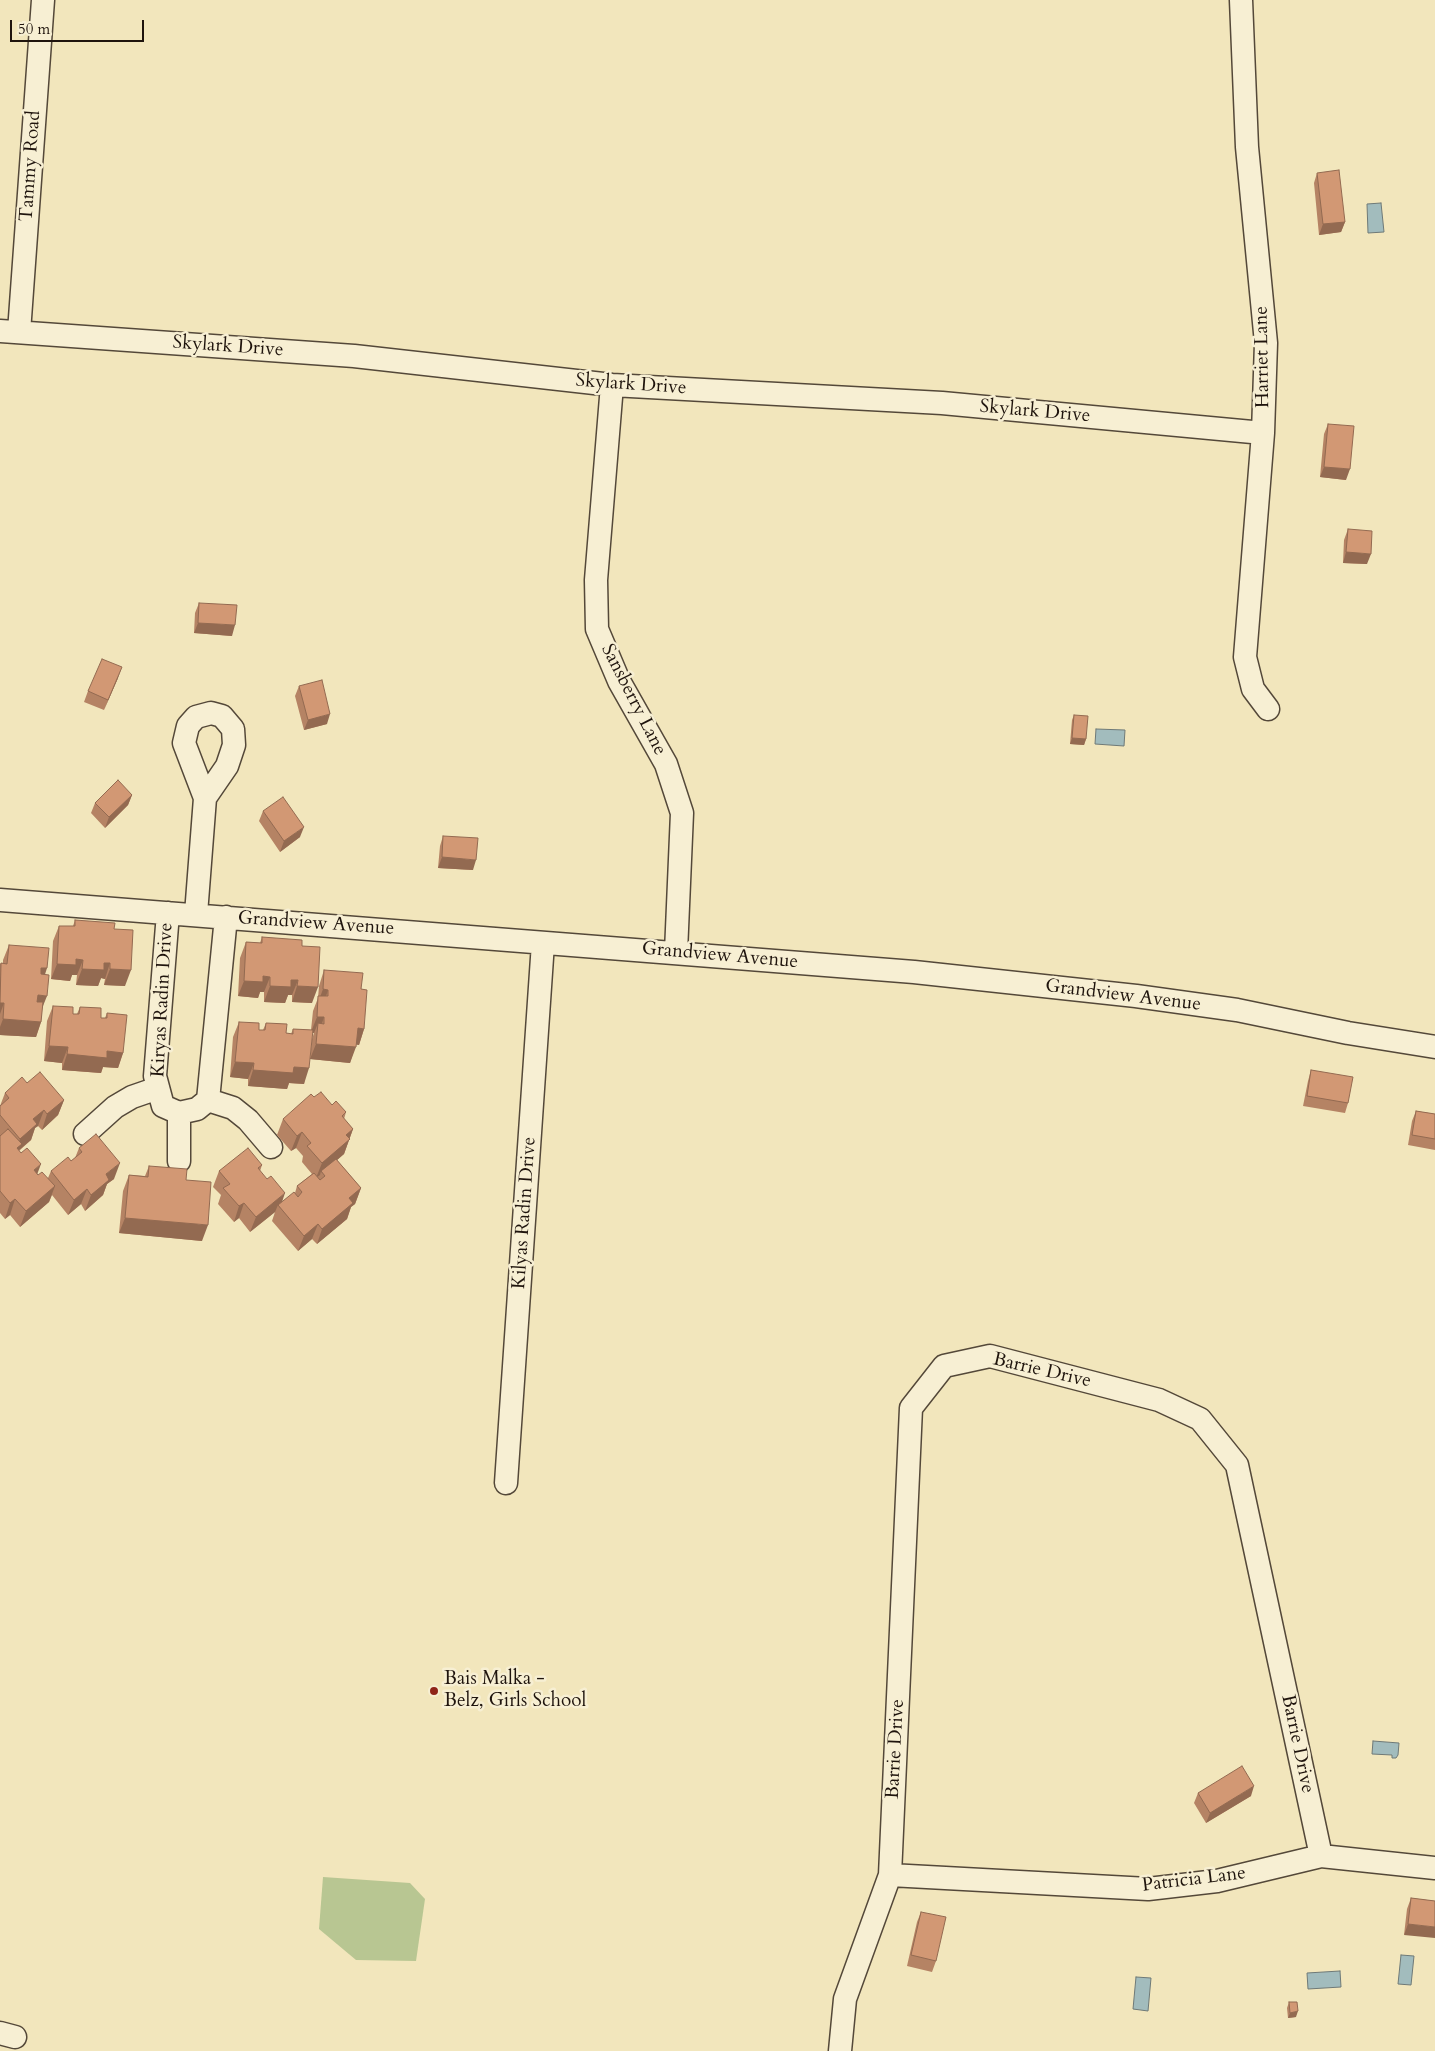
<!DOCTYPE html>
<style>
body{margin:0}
#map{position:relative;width:1435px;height:2051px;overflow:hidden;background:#f2e6bc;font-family:Cardo,serif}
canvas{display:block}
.scale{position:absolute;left:10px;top:20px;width:134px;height:22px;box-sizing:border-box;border:2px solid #1f140d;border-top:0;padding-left:6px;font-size:15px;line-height:18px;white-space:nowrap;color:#1f140d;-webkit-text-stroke:4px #f7efd3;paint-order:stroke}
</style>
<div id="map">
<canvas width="1435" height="2051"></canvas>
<div class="scale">50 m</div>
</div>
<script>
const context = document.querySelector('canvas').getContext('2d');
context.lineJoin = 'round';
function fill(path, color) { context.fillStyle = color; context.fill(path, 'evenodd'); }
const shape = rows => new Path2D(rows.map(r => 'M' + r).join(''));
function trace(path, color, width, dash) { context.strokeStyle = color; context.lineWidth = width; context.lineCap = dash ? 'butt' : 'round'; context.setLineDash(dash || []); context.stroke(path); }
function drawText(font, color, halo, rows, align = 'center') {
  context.font = font + ' Cardo,serif'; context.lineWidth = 5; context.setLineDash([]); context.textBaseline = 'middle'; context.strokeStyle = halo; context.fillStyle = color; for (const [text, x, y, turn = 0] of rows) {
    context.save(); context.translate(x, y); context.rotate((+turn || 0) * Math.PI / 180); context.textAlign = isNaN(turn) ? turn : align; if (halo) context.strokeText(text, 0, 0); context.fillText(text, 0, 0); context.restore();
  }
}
const green = shape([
 [323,1877,410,1883,425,1899,416,1961,356,1960,319,1929]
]);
const water = shape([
 [1381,203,1384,232,1368,233,1367,204,1381,203],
 [1096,729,1125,730,1124,746,1095,744,1096,729],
 [1373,1741,1399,1743,1398,1755,1396,1758,1392,1758,1392,1755,1372,1754,1373,1741],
 [1401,1955,1414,1956,1411,1985,1398,1984,1401,1955],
 [1340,1971,1341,1987,1308,1989,1307,1973,1340,1971],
 [1136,1977,1151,1978,1148,2011,1133,2009,1136,1977]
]);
const minor = shape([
 [1241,0,1247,147,1266,343,1263,433,1245,657,1253,689,1268,709],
 [0,331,354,356,612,385,942,403,1263,433],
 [19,332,43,0],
 [612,385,596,580,597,629,619,681,666,764,682,813,676,952],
 [0,900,914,972,1136,996,1237,1010,1348,1033,1435,1047],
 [168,913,155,1076,163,1106,179,1113,197,1109,208,1100,226,917],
 [196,914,205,798,184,743,188,726,196,717,211,713,222,716,233,729,234,745,227,766,205,798],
 [208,1100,233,1108,248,1120,271,1147],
 [85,1134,115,1107,132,1097,158,1088],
 [179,1161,179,1113],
 [506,1483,543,943],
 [890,1875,1148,1889,1217,1881,1321,1856,1435,1868],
 [0,2033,15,2037],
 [840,2051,845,1999,890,1875,911,1408,944,1366,990,1356,1159,1400,1200,1419,1237,1465,1321,1856]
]);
const wall = shape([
 [1317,173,1345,222,1341,232,1319,235,1314,183],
 [1328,424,1346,480,1320,477,1324,434],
 [1348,529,1367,564,1343,563,1344,540],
 [199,603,232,636,194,633,195,613],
 [118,678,104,710,84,702,88,691],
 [299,686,327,724,304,730,295,696],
 [1074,715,1086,739,1084,745,1070,744,1072,720],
 [132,795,128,805,105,828,91,813,95,803],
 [263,811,300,837,280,852,259,821],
 [443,836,473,870,438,868,440,846],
 [75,920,114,929,125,986,104,985,105,979,101,978,98,986,76,985,77,975,72,975,70,981,51,979,53,941,59,926,73,926],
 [262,937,302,946,312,1003,292,1002,292,995,288,995,285,1003,264,1002,264,992,260,992,258,998,238,996,240,958,246,942,260,943],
 [9,945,45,975,41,1022,36,1037,0,1035,0,964,1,963,3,963,3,960],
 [324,970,361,989,364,1029,359,1045,356,1044,350,1063,310,1059,312,1039,314,1033,312,1033,304,1084,289,1083,287,1089,248,1086,248,1079,230,1077,233,1037,239,1022,259,1030,263,1030,266,1023,286,1033,291,1034,293,1029,311,1030,313,1011,318,998,319,986],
 [53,1006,73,1014,77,1014,80,1007,101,1018,105,1018,107,1013,123,1053,118,1068,103,1067,101,1073,62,1070,62,1063,44,1061,47,1021],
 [1311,1070,1348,1103,1345,1113,1303,1106,1308,1081],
 [27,1083,64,1100,58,1115,42,1130,38,1126,35,1128,31,1140,19,1151,38,1175,48,1178,51,1171,71,1161,75,1158,79,1148,114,1179,107,1184,103,1195,85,1211,81,1204,68,1215,52,1195,49,1202,20,1227,10,1215,5,1219,0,1213,0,1106,5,1093],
 [314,1097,332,1105,346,1112,344,1119,353,1129,344,1154,337,1160,361,1188,355,1204,351,1207,347,1219,317,1244,312,1239,298,1251,272,1221,275,1212,250,1232,239,1218,234,1222,218,1204,221,1195,213,1187,219,1171,262,1165,260,1171,282,1202,295,1193,297,1186,312,1174,302,1162,303,1156,296,1148,291,1151,277,1135,283,1119],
 [1416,1111,1435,1114,1435,1150,1408,1145,1412,1121],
 [149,1166,186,1180,202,1241,119,1233,123,1191,129,1175,145,1176],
 [1198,1793,1251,1796,1206,1823,1194,1803],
 [1411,1898,1435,1901,1404,1935,1407,1909],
 [921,1912,936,1961,932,1972,907,1966,917,1922],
 [1289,2002,1296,2017,1288,2018,1287,2008]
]);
const shadedWall = shape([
 [1345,222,1341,232,1319,235,1323,224],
 [1324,467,1350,469,1346,480,1320,477],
 [1346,552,1371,554,1367,564,1343,563],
 [198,623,235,625,232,636,194,633],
 [122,667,118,678,104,710,108,700],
 [330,714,327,724,304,730,308,720],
 [1072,738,1086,739,1084,745,1070,744],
 [132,795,128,805,105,828,109,817],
 [304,827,300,837,280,852,284,841],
 [442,857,476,860,473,870,438,868],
 [76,959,83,960,77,975,72,975,70,981,51,979,57,964],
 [104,963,110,963,105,979,101,978,98,986,76,985,82,969],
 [41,968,47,968,42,984,35,984],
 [110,969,131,970,125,986,104,985],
 [263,976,270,977,264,992,260,992,258,998,238,996,244,981],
 [291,980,298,980,292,995,288,995,285,1003,264,1002,270,986],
 [297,986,318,987,312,1003,292,1002],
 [323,989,328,990,323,1006,318,1003],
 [38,995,47,996,41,1011,32,1011],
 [0,1003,4,1003,0,1014],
 [317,1017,324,1017,319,1033,318,1023,314,1033,311,1032],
 [3,1019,41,1022,36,1037,0,1035,0,1027],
 [358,1028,364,1029,359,1045,352,1044],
 [316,1044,356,1047,350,1063,310,1059],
 [49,1046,68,1047,62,1063,44,1061],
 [107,1051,123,1053,118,1068,103,1067,101,1073,62,1070,67,1054],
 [235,1062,254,1063,248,1079,230,1077],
 [294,1067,309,1068,304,1084,289,1083,287,1089,248,1086,253,1070],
 [64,1100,58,1115,42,1130,47,1114],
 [44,1110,38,1126,35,1128,31,1140,19,1150,16,1160,11,1164,20,1139,33,1119],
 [353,1129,344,1154,322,1173,321,1171,320,1175,316,1178,322,1163,346,1135],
 [302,1132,296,1148,291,1151,297,1136],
 [120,1163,114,1179,107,1184,103,1195,85,1211,91,1195,106,1174],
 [41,1164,35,1180,34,1170],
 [55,1186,49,1202,20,1227,26,1211],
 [361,1188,355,1204,351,1207,347,1219,317,1244,322,1229,349,1198],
 [87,1189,81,1204,68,1215,74,1200],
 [285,1193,280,1208,278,1205,275,1212,250,1232,256,1217],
 [15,1199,10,1215,5,1219,10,1203],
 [244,1203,239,1218,234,1222,239,1206],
 [125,1218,208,1225,202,1241,119,1233],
 [318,1224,312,1239,298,1251,304,1236],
 [1254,1786,1251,1796,1206,1823,1210,1813],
 [1408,1924,1435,1927,1435,1938,1404,1935],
 [1298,2011,1296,2017,1288,2018,1290,2013]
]);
const building = shape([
 [1339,170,1345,222,1323,224,1317,173,1339,170],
 [1328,424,1354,426,1350,469,1324,467,1328,424],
 [1348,529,1372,531,1371,554,1346,552,1348,529],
 [199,603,237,605,235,625,198,623,199,603],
 [102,659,122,667,108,700,88,691,102,659],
 [322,680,330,714,308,720,299,686,322,680],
 [1074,715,1088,716,1086,739,1072,738,1074,715],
 [118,780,132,795,109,817,95,803,118,780],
 [283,797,304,827,284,841,263,811,283,797],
 [443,836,478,838,476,860,442,857,443,836],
 [75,920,115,923,114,929,133,930,131,970,110,969,110,963,104,963,104,970,82,969,83,960,76,959,76,965,57,964,59,926,75,926,75,920],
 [262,937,302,940,302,946,320,947,318,987,297,986,298,980,291,980,291,987,270,986,270,977,263,976,263,982,244,981,246,942,262,943,262,937],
 [9,945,49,948,47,968,41,968,41,974,49,975,47,996,38,995,37,1002,43,1002,41,1022,3,1019,4,1003,0,1003,1,963,7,964,9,945],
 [324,970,363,973,361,989,367,990,364,1029,358,1028,356,1047,316,1044,318,1023,324,1024,324,1017,317,1017,318,996,328,996,328,990,323,989,324,970],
 [53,1006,73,1007,73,1014,79,1014,80,1007,101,1008,101,1018,107,1018,107,1013,127,1015,123,1053,107,1051,107,1058,67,1054,68,1047,49,1046,53,1006],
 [239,1022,259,1023,259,1030,265,1030,266,1023,287,1024,286,1033,293,1034,293,1029,313,1030,309,1068,294,1067,293,1073,253,1070,254,1063,235,1062,239,1022],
 [1311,1070,1353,1077,1348,1103,1307,1096,1311,1070],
 [40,1072,64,1100,47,1114,44,1110,33,1119,37,1124,20,1139,0,1115,0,1106,9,1098,5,1093,22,1077,27,1083,40,1072],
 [321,1092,332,1105,336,1101,346,1112,342,1116,353,1129,346,1135,350,1139,322,1163,307,1146,311,1143,302,1132,297,1136,283,1119,311,1094,314,1097,321,1092],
 [1416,1111,1435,1114,1435,1139,1412,1135,1416,1111],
 [8,1129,22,1144,17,1148,21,1153,27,1148,41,1164,34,1170,38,1175,42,1172,55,1186,26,1211,15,1199,10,1203,0,1191,0,1136,8,1129],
 [96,1134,120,1163,106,1174,109,1180,91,1195,87,1189,74,1200,51,1171,68,1157,71,1161,82,1152,79,1148,96,1134],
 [248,1148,262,1165,258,1168,267,1179,271,1176,285,1193,256,1217,244,1203,239,1206,223,1188,230,1184,219,1171,248,1148],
 [336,1159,361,1188,349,1198,353,1203,322,1229,318,1224,304,1236,278,1205,294,1192,298,1197,302,1192,297,1186,314,1173,320,1180,325,1176,321,1171,336,1159],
 [149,1166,187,1169,186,1180,211,1182,208,1225,125,1218,129,1175,148,1177,149,1166],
 [1242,1766,1254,1786,1210,1813,1198,1793,1242,1766],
 [1411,1898,1435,1901,1435,1927,1408,1924,1411,1898],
 [921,1912,946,1917,936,1961,911,1955,921,1912],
 [1289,2002,1297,2002,1298,2011,1290,2013,1289,2002]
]);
const markers = [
 [434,1691,5,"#8f2418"]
];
const streetNames = [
 ["Tammy Road",31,166,-86],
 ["Skylark Drive",228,347,4],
 ["Harriet Lane",1263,357,-91],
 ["Skylark Drive",631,385,4],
 ["Skylark Drive",1035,412,5],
 ["Sansberry Lane",633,700,63],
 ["Grandview Avenue",316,924,4],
 ["Grandview Avenue",720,956,5],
 ["Grandview Avenue",1123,996,7],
 ["Kiryas Radin Drive",163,1000,-87],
 ["Kilyas Radin Drive",525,1213,-86],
 ["Barrie Drive",1042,1371,13],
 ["Barrie Drive",1297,1744,78],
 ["Barrie Drive",896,1749,-87],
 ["Patricia Lane",1194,1880,-7]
];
const poiNames = [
 ["Bais Malka -",444,1680],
 ["Belz, Girls School",444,1702]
];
fill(green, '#b8c692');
fill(water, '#a2bcbd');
trace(water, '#6e7977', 1);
trace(minor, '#544839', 25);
trace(minor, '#f7efd3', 22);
fill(wall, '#b58364');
fill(shadedWall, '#936a51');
fill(building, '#d29874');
trace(building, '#936a51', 1);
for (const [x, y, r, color] of markers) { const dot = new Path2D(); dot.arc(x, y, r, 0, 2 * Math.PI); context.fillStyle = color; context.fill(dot); trace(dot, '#f7efd3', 2); }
drawText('19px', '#1f140d', '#f7efd3', streetNames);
drawText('19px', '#1f140d', '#f7efd3', poiNames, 'left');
</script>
